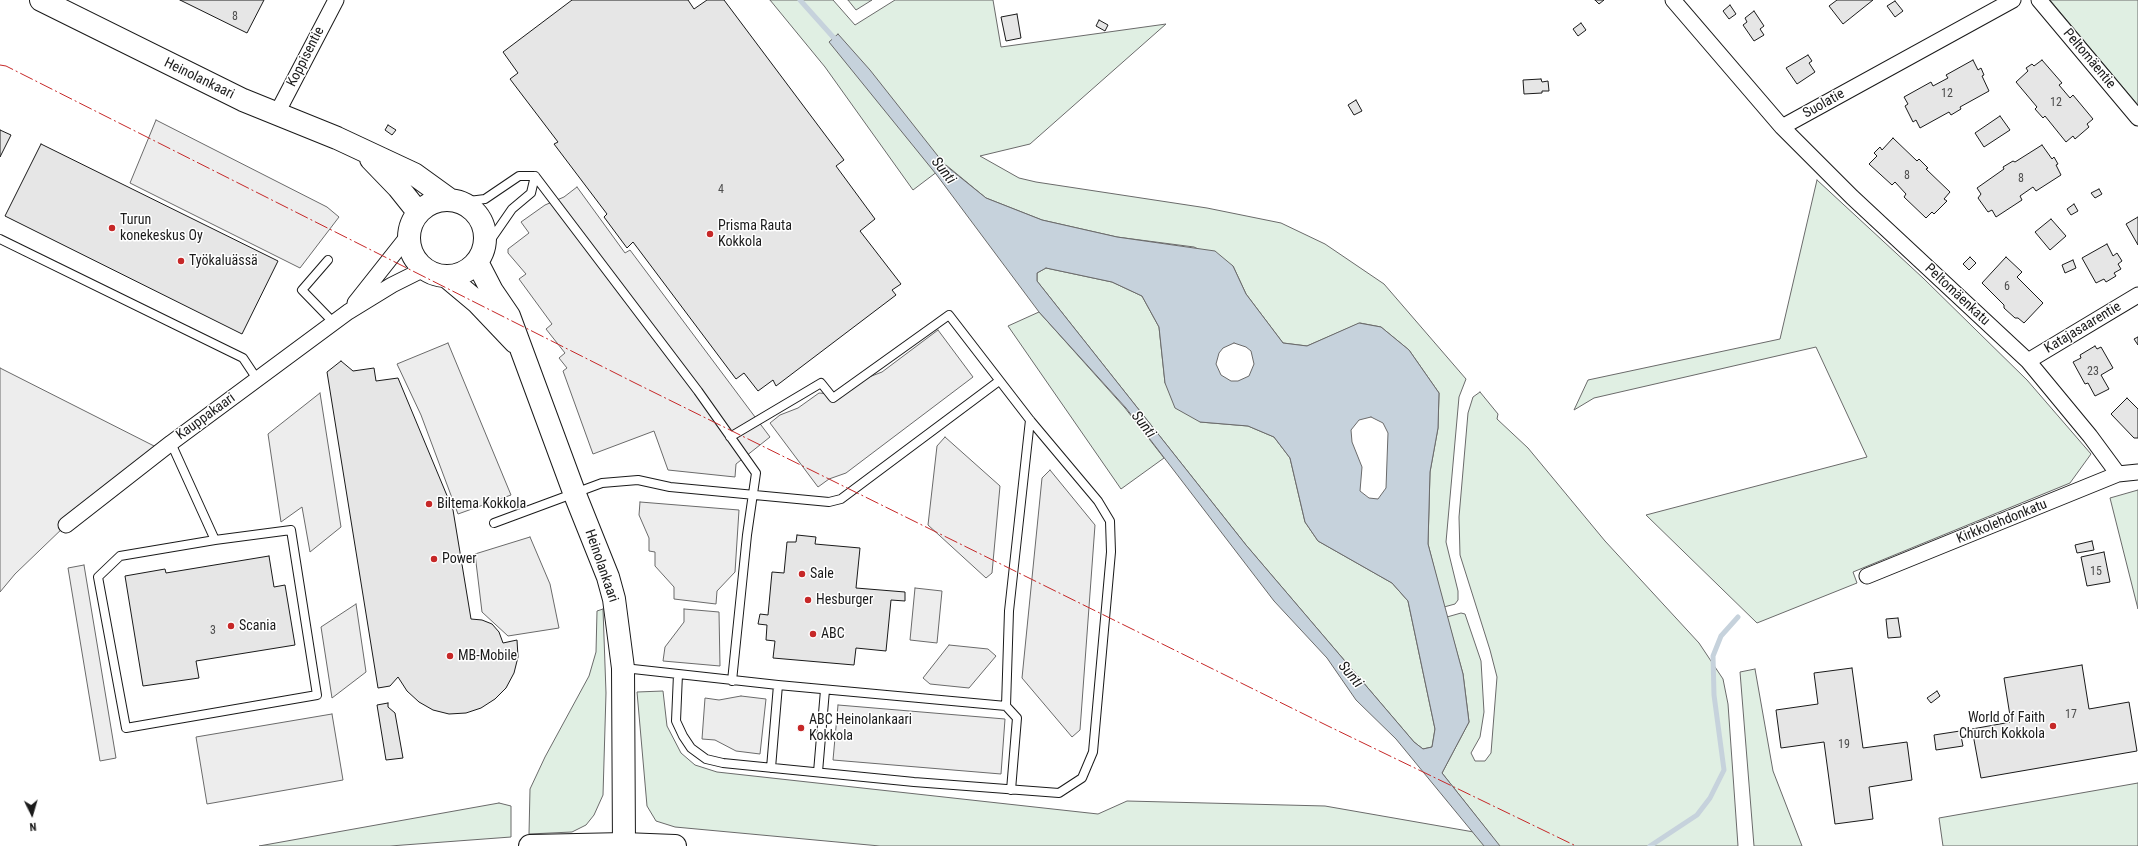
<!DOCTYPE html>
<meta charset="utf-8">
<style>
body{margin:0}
#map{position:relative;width:2138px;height:846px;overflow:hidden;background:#fff;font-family:"Roboto Condensed",sans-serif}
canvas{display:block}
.north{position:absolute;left:12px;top:794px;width:40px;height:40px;-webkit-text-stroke:3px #fff;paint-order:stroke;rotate:175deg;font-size:11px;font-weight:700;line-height:16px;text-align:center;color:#1a1a1a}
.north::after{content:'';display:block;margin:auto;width:14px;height:18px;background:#1a1a1a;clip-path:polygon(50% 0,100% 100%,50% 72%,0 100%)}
</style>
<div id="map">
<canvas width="2138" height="846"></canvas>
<div class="north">N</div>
</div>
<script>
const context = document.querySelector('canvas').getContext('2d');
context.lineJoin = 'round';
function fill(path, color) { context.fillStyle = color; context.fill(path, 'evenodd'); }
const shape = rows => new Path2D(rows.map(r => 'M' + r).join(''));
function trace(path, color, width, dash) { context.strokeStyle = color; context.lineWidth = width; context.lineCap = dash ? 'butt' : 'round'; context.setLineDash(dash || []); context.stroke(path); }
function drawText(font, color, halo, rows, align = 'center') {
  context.font = font + ' "Roboto Condensed",sans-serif'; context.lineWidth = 3; context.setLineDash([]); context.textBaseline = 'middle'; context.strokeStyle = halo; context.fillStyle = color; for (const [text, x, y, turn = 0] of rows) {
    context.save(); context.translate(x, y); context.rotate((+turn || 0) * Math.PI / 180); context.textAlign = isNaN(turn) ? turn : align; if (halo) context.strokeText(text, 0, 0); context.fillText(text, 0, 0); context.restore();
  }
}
const green = shape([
 [770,0,833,0,855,25,895,0,993,0,1001,47,1166,24,1030,144,980,156,1019,178,1036,182,1207,208,1281,223,1325,244,1384,284,1466,379,1459,397,1446,542,1458,591,1458,600,1455,604,1444,607,1428,544,1430,472,1438,428,1439,393,1409,350,1381,327,1360,323,1307,346,1283,343,1246,294,1233,266,1194,247,1117,237,1042,220,986,198,946,165,913,190,825,67,770,0],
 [848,0,872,0,856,10,848,0],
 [2050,0,2138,0,2138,105,2050,0],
 [1817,180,1923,278,2027,380,2091,454,2070,483,1853,572,1857,583,1757,623,1646,515,1867,457,1816,347,1594,398,1574,410,1588,380,1780,339,1817,180],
 [1046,268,1112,282,1142,296,1159,327,1165,383,1200,422,1248,426,1274,437,1290,458,1305,522,1318,541,1392,583,1408,601,1435,729,1432,747,1423,749,1414,742,1246,545,1037,281,1037,273,1046,268],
 [1039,312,1125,408,1164,458,1121,489,1008,326,1039,312],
 [1480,392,1498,414,1497,419,1528,448,1605,541,1699,643,1723,679,1728,704,1738,846,880,846,675,827,656,821,647,806,637,692,663,691,667,726,681,753,695,765,717,772,1098,814,1127,801,1325,806,1491,835,1442,773,1469,722,1463,674,1447,617,1461,613,1465,614,1481,661,1484,712,1480,737,1471,753,1475,761,1485,761,1491,753,1497,677,1490,650,1460,555,1459,517,1468,413,1473,397,1480,392],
 [2138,490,2138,609,2110,498,2138,490],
 [603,609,606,693,603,795,594,815,586,825,572,832,529,834,530,789,545,757,589,676,596,652,597,611,603,609],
 [1755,669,1773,771,1802,846,1754,846,1740,672,1755,669],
 [2138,783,2138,846,1943,846,1939,818,2138,783],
 [499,803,511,806,511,837,390,846,259,846,499,803]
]);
const parking = shape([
 [156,120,327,207,339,217,300,268,130,183,156,120],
 [577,187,625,253,630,250,770,437,736,464,735,477,668,470,654,431,593,454,563,371,567,368,559,358,565,353,546,329,552,324,519,279,526,274,508,253,508,249,529,233,521,222,545,205,564,197,577,187],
 [938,330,973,377,846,473,829,479,818,487,770,423,780,415,798,408,819,393,843,395,864,379,882,372,938,330],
 [448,343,511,495,458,514,421,415,397,364,448,343],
 [0,368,160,449,66,525,15,574,0,592,0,368],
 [320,393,341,527,310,552,302,507,281,522,268,434,320,393],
 [945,437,1000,486,992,573,986,578,928,525,937,446,945,437],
 [1050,470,1095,525,1080,730,1072,737,1022,678,1042,478,1050,470],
 [640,502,739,510,735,572,717,591,716,604,674,599,674,587,655,566,655,552,649,551,649,538,639,515,640,502],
 [530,537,550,584,559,628,508,636,482,612,475,554,530,537],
 [84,565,116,758,100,761,68,568,84,565],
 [915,588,942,591,937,643,910,640,915,588],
 [356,604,366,672,332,698,321,627,356,604],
 [684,609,719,612,720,666,663,661,665,647,684,622,684,609],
 [949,645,988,649,996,656,969,688,930,684,923,678,949,645],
 [741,696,766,699,760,754,736,751,715,740,702,739,705,698,719,700,741,696],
 [838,705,1005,719,1001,774,833,760,838,705],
 [332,714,343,780,207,804,196,737,332,714]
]);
const water = shape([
 [838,34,870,70,945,165,986,198,1042,220,1117,237,1215,251,1233,266,1246,294,1283,343,1307,346,1359,323,1381,327,1409,350,1439,393,1438,428,1430,472,1428,544,1463,674,1469,722,1442,773,1500,846,1484,846,1396,739,1356,700,1327,658,1274,601,1126,408,1039,312,936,174,829,42,838,34],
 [1046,268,1112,282,1142,296,1159,327,1165,383,1175,408,1200,422,1248,426,1274,437,1290,458,1305,522,1318,541,1392,583,1408,601,1435,729,1432,747,1423,749,1414,742,1246,545,1037,281,1037,273,1046,268],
 [1234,343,1246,347,1251,351,1254,364,1249,376,1238,381,1231,381,1221,375,1216,364,1219,353,1223,348,1234,343],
 [1371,417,1383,423,1388,433,1386,488,1378,499,1369,498,1360,491,1362,467,1352,442,1351,430,1359,420,1371,417]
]);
const stream = shape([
 [800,0,834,38],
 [1650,846,1697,815,1710,798,1724,770,1714,695,1713,656,1721,636,1738,617]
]);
const building = shape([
 [180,0,264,0,247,33,180,0],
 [572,0,688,0,694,9,707,0,724,0,844,160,836,166,875,219,860,231,901,284,892,290,896,295,776,386,773,380,758,391,744,373,736,379,633,242,627,248,604,217,607,214,554,144,558,142,510,79,518,73,503,52,572,0],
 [1595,0,1604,0,1599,4,1595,0],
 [1837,0,1873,0,1843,24,1829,6,1837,0],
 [1895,1,1903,11,1895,17,1887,6,1895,1],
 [1730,5,1736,14,1729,19,1723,11,1730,5],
 [1754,11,1764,26,1760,29,1764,35,1754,41,1743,25,1747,22,1745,18,1754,11],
 [1017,14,1021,38,1006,41,1001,17,1017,14],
 [1099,20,1108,25,1105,31,1096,26,1099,20],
 [1581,23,1586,30,1578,36,1573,29,1581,23],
 [1808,55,1812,61,1809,63,1815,72,1797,84,1786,68,1808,55],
 [1973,60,1978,70,1981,68,1984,75,1982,76,1989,91,1960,107,1961,109,1951,115,1949,112,1920,128,1916,120,1913,122,1905,106,1908,104,1904,97,1931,82,1933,86,1948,78,1946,75,1973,60],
 [2042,60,2062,83,2059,85,2070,98,2073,95,2093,119,2087,124,2089,127,2075,139,2073,136,2066,142,2045,116,2043,118,2035,109,2037,107,2016,82,2028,71,2026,68,2032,64,2034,66,2042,60],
 [1541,79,1542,82,1548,81,1549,91,1542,91,1542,93,1524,94,1523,80,1541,79],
 [1356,100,1362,111,1354,115,1348,105,1356,100],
 [2000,116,2010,130,1984,147,1975,133,2000,116],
 [388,125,396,130,392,135,385,130,388,125],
 [0,130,11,135,0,157,0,130],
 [1893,138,1917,161,1919,159,1928,168,1926,169,1950,192,1944,199,1947,201,1934,214,1932,212,1926,218,1904,197,1906,194,1895,182,1892,185,1869,164,1877,156,1874,153,1880,147,1882,150,1893,138],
 [41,144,278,261,242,334,5,216,41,144],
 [2042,145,2052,159,2054,157,2058,164,2056,165,2061,175,2036,191,2033,187,2020,196,2022,200,1996,217,1992,210,1988,212,1978,198,1981,194,1977,188,2004,169,2003,167,2013,161,2015,162,2042,145],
 [2099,189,2102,194,2095,198,2091,193,2099,189],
 [2074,204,2078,211,2071,215,2067,209,2074,204],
 [2138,217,2138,245,2126,224,2138,217],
 [2051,219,2066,236,2050,250,2035,232,2051,219],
 [2107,244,2113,256,2117,253,2122,261,2118,264,2121,269,2114,273,2116,276,2106,282,2104,279,2096,283,2082,258,2107,244],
 [1970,257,1976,263,1969,270,1963,264,1970,257],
 [2006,257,2022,272,2017,277,2043,303,2024,323,2018,318,2015,318,2004,308,2004,305,1982,283,2006,257],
 [2073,260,2076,268,2065,273,2062,265,2073,260],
 [2138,337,2138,345,2134,339,2138,337],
 [2095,346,2097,349,2101,347,2113,368,2101,375,2109,389,2095,396,2088,383,2085,384,2073,362,2081,358,2080,355,2095,346],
 [341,361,353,371,374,368,376,381,398,378,453,510,471,619,482,620,492,624,499,632,503,643,517,640,518,657,514,673,506,688,495,699,481,708,466,713,449,714,433,710,419,702,407,691,398,677,390,686,378,688,327,372,341,361],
 [2127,398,2138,409,2138,438,2134,438,2111,414,2127,398],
 [797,535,816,537,815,544,860,548,856,588,905,592,905,601,891,600,886,651,856,648,854,665,773,658,775,641,766,640,767,625,758,624,760,614,768,615,772,572,784,573,787,542,796,542,797,535],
 [2092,541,2094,550,2077,553,2075,545,2092,541],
 [2104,552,2110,582,2087,586,2081,557,2104,552],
 [269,556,274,587,285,585,295,645,196,661,199,678,143,686,125,576,165,569,166,573,269,556],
 [1898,618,1901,637,1888,638,1886,619,1898,618],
 [2082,665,2089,709,2129,702,2137,751,1981,778,1972,729,2011,722,2004,678,2082,665],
 [1852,668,1863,748,1907,742,1912,780,1869,787,1873,819,1835,824,1824,742,1781,748,1776,710,1818,704,1814,673,1852,668],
 [1937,691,1940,696,1931,703,1927,698,1937,691],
 [388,703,388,707,395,713,403,758,386,760,377,705,388,703],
 [1960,731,1963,746,1936,750,1934,735,1960,731]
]);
const lane = shape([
 [535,176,698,391,756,473,747,535,732,681],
 [461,202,485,199,519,176,535,176],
 [0,239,243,358,257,379],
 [483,251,512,209,531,193,535,176],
 [328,260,302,290,334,323],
 [171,443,215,540,120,556,98,577,126,728,317,695,291,530,215,540],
 [494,523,602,483,638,480,670,487,829,502,841,499,999,381],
 [624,668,778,685,1006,706],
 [678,674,676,721,683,736,691,748,706,759,723,763,914,782,1059,793,1082,778,1093,752,1111,552,1110,521,1098,501,1030,420,949,315,833,398,821,383,730,437],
 [771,768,778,685],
 [818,772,825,690],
 [1011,790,1017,718,1006,706,1009,611,1030,420]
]);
const street = shape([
 [1673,0,1782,127,1852,197,2028,361,2090,436,2118,474],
 [2039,0,2138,118],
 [276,115,336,0],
 [1782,127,2013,0],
 [355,303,408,236],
 [2028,361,2138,295],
 [66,525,171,443,348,312,392,285,424,269],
 [1867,576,2118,474,2138,472]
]);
const secondary = shape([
 [41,0,243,100,337,138,414,174,450,200],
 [371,159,398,187,418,212],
 '409 238a38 38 0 1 1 76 0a38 38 0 1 1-76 0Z',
 [477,262,492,291,509,316,574,492,608,577,614,599,623,668,624,846],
 [446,276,477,302,515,342]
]);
const highway = shape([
 [530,846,624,844,675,846]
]);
const power = shape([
 [0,65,6,66,635,383,1328,726,1576,846]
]);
const markers = [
 [112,228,4,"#c62828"],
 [710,234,4,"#c62828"],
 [181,261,4,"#c62828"],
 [429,504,4,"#c62828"],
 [434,559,4,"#c62828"],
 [802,574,4,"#c62828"],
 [808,600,4,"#c62828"],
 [231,626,4,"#c62828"],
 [813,634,4,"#c62828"],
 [450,656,4,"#c62828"],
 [2053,726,4,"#c62828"],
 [801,728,4,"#c62828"]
];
const numberNames = [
 ["8",235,17],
 ["12",1947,94],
 ["12",2056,103],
 ["8",1907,176],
 ["8",2021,179],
 ["4",721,190],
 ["6",2007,287],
 ["23",2093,372],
 ["15",2096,572],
 ["3",213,631],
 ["17",2071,715],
 ["19",1844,745]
];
const streetNames = [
 ["Koppisentie",306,57,-63],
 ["Peltomäentie",2089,59,50],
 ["Heinolankaari",199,79,26],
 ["Suolatie",1824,104,-29],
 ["Peltomäenkatu",1957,295,43],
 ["Katajasaarentie",2083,328,-31],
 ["Kauppakaari",206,417,-36],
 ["Kirkkolehdonkatu",2002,522,-22],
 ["Heinolankaari",601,566,71]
];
const poiNames = [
 ["Turun",120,220],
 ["konekeskus Oy",120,236],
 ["Prisma Rauta",718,226],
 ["Kokkola",718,242],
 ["Työkaluässä",189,261],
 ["Biltema Kokkola",437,504],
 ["Power",442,559],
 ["Sale",810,574],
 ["Hesburger",816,600],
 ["Scania",239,626],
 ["ABC",821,634],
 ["MB-Mobile",458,656],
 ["World of Faith",2045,718,"right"],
 ["Church Kokkola",2045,734,"right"],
 ["ABC Heinolankaari",809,720],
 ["Kokkola",809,736]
];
const waterNames = [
 ["Sunti",943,171,52],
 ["Sunti",1143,425,52],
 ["Sunti",1350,675,50]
];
fill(green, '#e0efe3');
trace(green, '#6a6a6a', 1);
fill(parking, '#ededed');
trace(parking, '#6a6a6a', 1);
fill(water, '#c6d2dc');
trace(water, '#6a6a6a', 1);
trace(stream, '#c6d2dc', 5);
fill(building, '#e6e6e6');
trace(building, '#1a1a1a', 1);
trace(lane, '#1a1a1a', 10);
trace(street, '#1a1a1a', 17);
trace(secondary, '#1a1a1a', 24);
trace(highway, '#1a1a1a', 24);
trace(lane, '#fff', 8);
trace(street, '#fff', 15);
trace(secondary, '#fff', 22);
trace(highway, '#fff', 22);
trace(power, '#c62828', 1, [14, 3, 2, 3]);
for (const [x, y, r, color] of markers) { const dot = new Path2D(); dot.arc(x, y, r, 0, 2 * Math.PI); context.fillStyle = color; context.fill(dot); trace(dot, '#fff', 1.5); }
drawText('12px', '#4d4d4d', null, numberNames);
drawText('14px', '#1a1a1a', '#fff', streetNames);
drawText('14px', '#1a1a1a', '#fff', poiNames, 'left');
drawText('italic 15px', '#1a1a1a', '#fff', waterNames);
</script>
